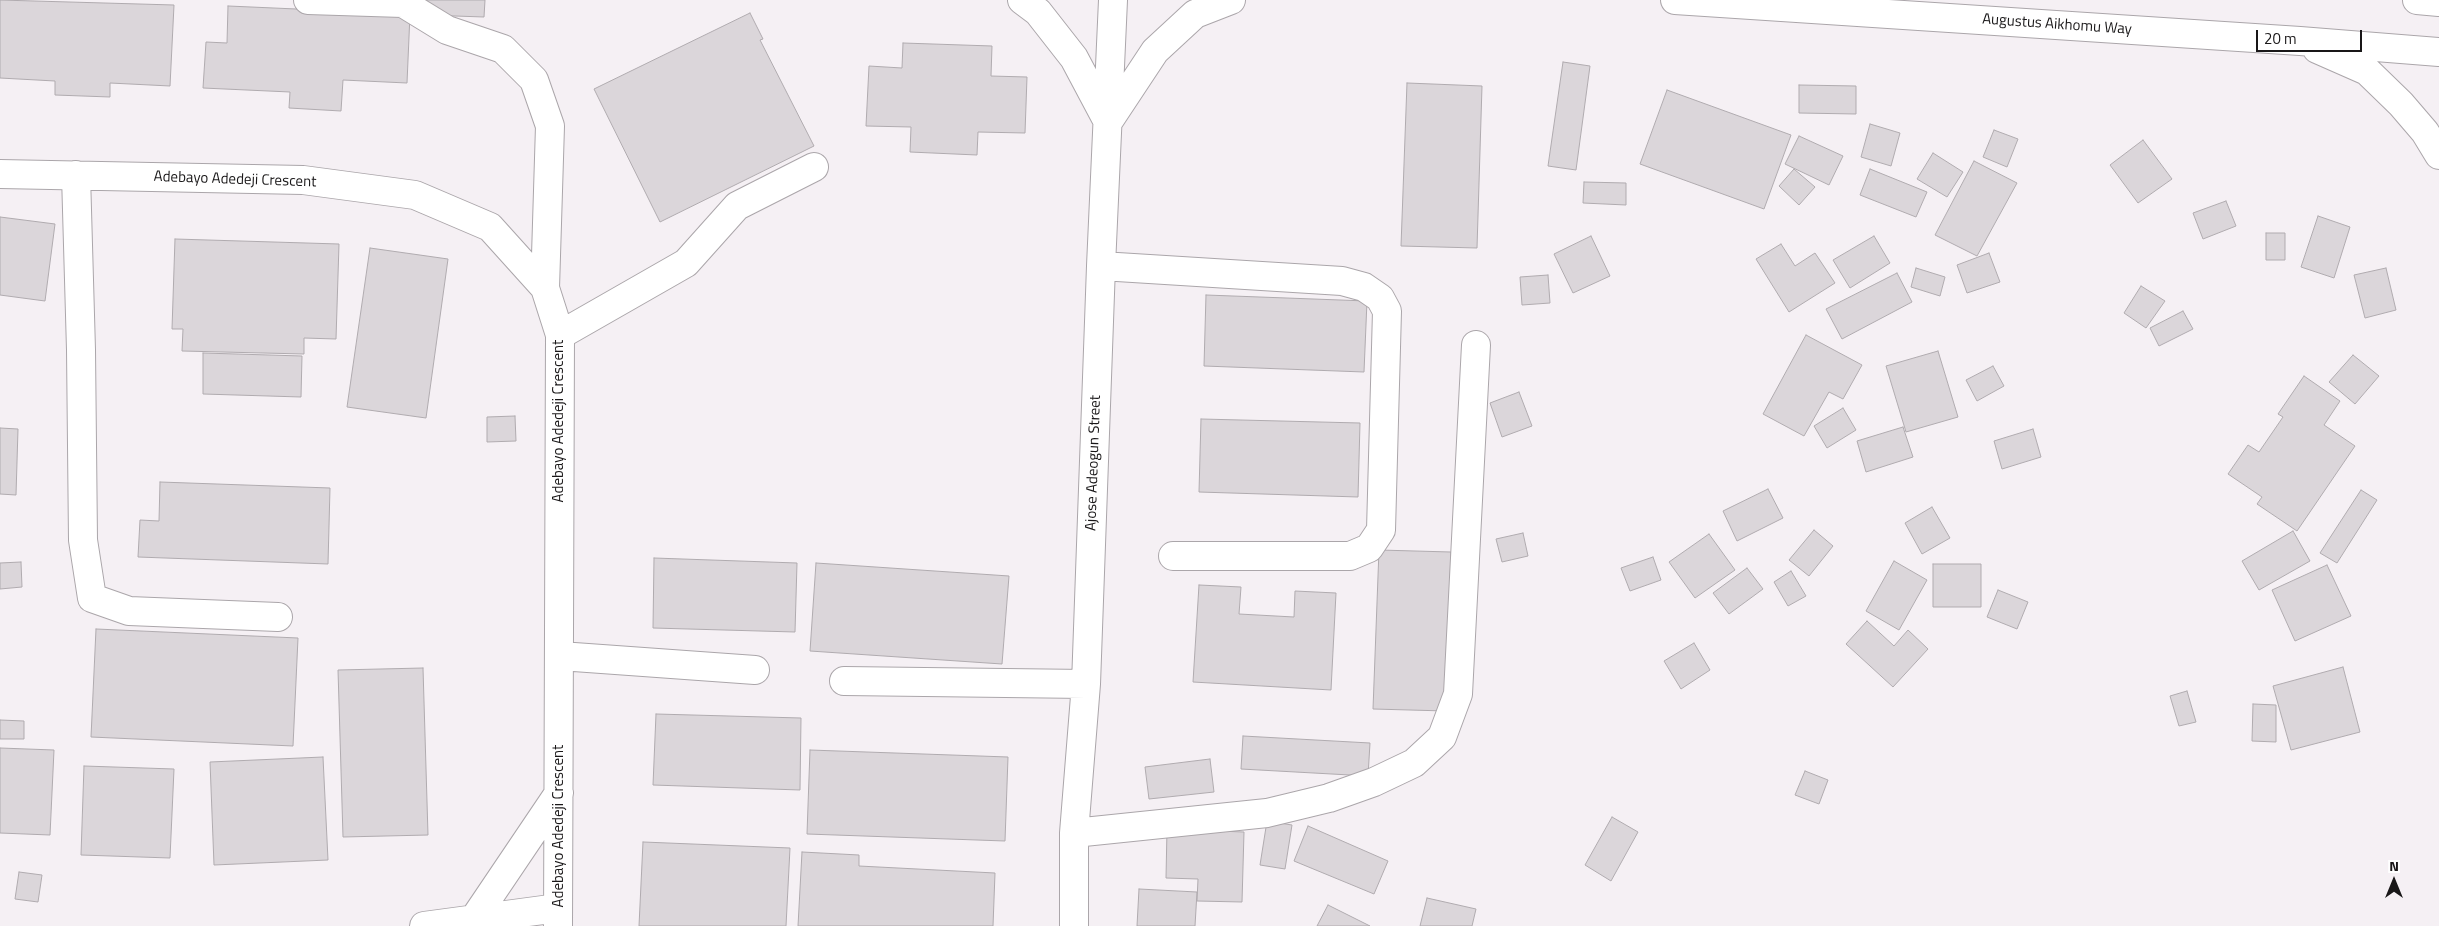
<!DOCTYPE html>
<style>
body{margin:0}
#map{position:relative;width:2439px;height:926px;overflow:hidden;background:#f5f0f4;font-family:"Titillium Web",sans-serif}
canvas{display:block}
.north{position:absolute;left:2369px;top:856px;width:50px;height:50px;-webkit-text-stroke:4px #fff;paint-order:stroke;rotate:0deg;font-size:14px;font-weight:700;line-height:20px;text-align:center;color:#191718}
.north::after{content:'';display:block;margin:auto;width:18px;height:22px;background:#191718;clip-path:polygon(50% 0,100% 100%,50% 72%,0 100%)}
.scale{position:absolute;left:2256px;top:30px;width:106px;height:22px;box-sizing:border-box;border:2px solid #191718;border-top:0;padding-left:6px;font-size:15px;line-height:18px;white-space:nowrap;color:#191718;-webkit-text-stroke:4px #fff;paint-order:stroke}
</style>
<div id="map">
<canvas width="2439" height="926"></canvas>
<div class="north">N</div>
<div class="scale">20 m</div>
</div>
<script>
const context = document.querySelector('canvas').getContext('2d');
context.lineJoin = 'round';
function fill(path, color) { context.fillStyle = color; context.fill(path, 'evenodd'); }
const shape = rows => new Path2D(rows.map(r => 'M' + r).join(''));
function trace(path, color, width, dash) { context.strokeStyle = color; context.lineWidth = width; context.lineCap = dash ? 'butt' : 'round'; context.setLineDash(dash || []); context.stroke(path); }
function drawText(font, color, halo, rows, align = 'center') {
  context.font = font + ' "Titillium Web",sans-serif'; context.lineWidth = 5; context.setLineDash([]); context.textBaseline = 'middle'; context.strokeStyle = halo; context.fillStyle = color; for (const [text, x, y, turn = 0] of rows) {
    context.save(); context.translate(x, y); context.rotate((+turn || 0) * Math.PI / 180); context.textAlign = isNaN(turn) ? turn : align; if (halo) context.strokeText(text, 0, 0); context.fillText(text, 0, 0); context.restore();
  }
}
const building = shape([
 [0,0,174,5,170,86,110,83,110,97,55,95,55,81,0,78,0,0],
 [427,0,485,0,484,17,426,15,427,0],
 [228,6,410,14,407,83,343,80,341,111,289,108,290,92,203,88,206,42,227,43,228,6],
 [750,13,763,39,760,40,814,146,660,222,594,89,750,13],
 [903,43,992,46,991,76,1027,77,1025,133,978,132,977,155,910,152,911,127,866,126,869,66,902,68,903,43],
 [1563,62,1590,66,1576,170,1548,166,1563,62],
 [1407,83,1482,86,1477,248,1401,246,1407,83],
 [1799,85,1856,86,1856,114,1799,113,1799,85],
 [1667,90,1791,135,1764,209,1640,164,1667,90],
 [1870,124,1900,133,1891,166,1861,157,1870,124],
 [1994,130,2018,139,2007,167,1983,157,1994,130],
 [1799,136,1843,156,1829,185,1785,164,1799,136],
 [2143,140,2172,179,2138,203,2110,165,2143,140],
 [1933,153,1963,172,1947,197,1917,179,1933,153],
 [1974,161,2017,183,1977,256,1935,235,1974,161],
 [1794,169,1815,187,1799,205,1779,186,1794,169],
 [1870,169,1927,192,1916,217,1860,195,1870,169],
 [1584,182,1626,183,1626,205,1583,203,1584,182],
 [2226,201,2236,226,2203,239,2193,213,2226,201],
 [2318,216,2350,227,2334,278,2301,267,2318,216],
 [0,217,55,224,45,301,0,295,0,217],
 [2266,233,2285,233,2285,260,2266,260,2266,233],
 [1591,236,1610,276,1573,293,1554,254,1591,236],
 [1874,236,1890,263,1850,288,1833,260,1874,236],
 [175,239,339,244,336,339,304,338,304,354,182,351,183,329,172,329,175,239],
 [1781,244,1795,266,1815,253,1835,283,1789,312,1756,259,1781,244],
 [370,248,448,259,426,418,347,407,370,248],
 [1989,253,2000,282,1967,293,1957,265,1989,253],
 [1916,268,1945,277,1940,296,1911,287,1916,268],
 [2386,268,2396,310,2365,318,2354,275,2386,268],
 [1897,273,1912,302,1842,339,1826,309,1897,273],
 [1548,275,1550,303,1522,305,1520,277,1548,275],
 [2141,286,2165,301,2146,328,2124,313,2141,286],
 [1206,295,1367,301,1364,372,1204,366,1206,295],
 [2183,311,2193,329,2159,346,2150,328,2183,311],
 [1806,335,1862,365,1843,399,1829,392,1804,436,1763,414,1806,335],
 [1938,351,1958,417,1906,432,1886,366,1938,351],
 [203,353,302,356,301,397,203,394,203,353],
 [2353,355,2379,376,2355,404,2329,382,2353,355],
 [1993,366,2004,386,1977,401,1966,380,1993,366],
 [2304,376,2340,401,2324,425,2355,446,2297,531,2257,504,2262,497,2228,474,2248,445,2259,452,2283,417,2278,414,2304,376],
 [1519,392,1532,426,1502,437,1490,403,1519,392],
 [1843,408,1856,430,1827,448,1814,426,1843,408],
 [515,416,516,441,487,442,487,417,515,416],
 [1201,419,1360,423,1358,497,1199,492,1201,419],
 [1903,427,1913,457,1866,472,1857,441,1903,427],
 [0,428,18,429,16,495,0,494,0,428],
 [2033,429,2041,457,2002,469,1994,441,2033,429],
 [160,482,330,488,328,564,138,557,140,520,159,521,160,482],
 [1768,489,1783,518,1737,541,1723,511,1768,489],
 [2361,490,2377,500,2337,563,2320,553,2361,490],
 [1932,507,1950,538,1922,554,1905,523,1932,507],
 [1814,530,1833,546,1809,576,1789,560,1814,530],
 [2293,531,2310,561,2259,590,2242,561,2293,531],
 [1523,533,1528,556,1502,562,1496,539,1523,533],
 [1709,534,1735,570,1695,598,1669,562,1709,534],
 [1379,550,1451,552,1446,711,1373,709,1379,550],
 [1653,557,1661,580,1630,591,1621,568,1653,557],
 [654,558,797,563,795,632,653,628,654,558],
 [1894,561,1927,580,1899,630,1866,611,1894,561],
 [21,562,22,587,0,589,0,563,21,562],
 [816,563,1009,576,1002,664,810,651,816,563],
 [1933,564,1981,564,1981,607,1933,607,1933,564],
 [2327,565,2351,616,2295,641,2272,590,2327,565],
 [1747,568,1763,589,1729,614,1713,593,1747,568],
 [1791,571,1806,596,1788,606,1774,582,1791,571],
 [1199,585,1241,587,1239,614,1294,617,1295,591,1336,593,1331,690,1193,682,1199,585],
 [1998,590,2028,602,2017,629,1987,617,1998,590],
 [1867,621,1894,646,1908,630,1928,649,1893,687,1846,644,1867,621],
 [96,629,298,638,293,746,91,737,96,629],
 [1694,643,1710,670,1681,689,1664,661,1694,643],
 [2343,667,2360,732,2291,750,2273,686,2343,667],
 [423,668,428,835,343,837,338,670,423,668],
 [2187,691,2196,722,2179,726,2170,696,2187,691],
 [2253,704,2276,705,2276,742,2252,741,2253,704],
 [656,714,801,718,800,790,653,785,656,714],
 [0,720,24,721,24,739,0,739,0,720],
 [1243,736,1370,743,1368,776,1241,769,1243,736],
 [0,748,54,750,50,835,0,833,0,748],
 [810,750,1008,757,1005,841,807,834,810,750],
 [323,757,328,860,214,865,210,762,323,757],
 [1210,759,1214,792,1149,799,1145,767,1210,759],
 [84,766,174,769,170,858,81,855,84,766],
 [1805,771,1828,780,1819,804,1795,795,1805,771],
 [1612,817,1638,832,1611,881,1585,865,1612,817],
 [1267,821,1292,825,1285,869,1260,865,1267,821],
 [1308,826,1388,861,1374,894,1294,861,1308,826],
 [1167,829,1244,832,1242,902,1197,901,1198,879,1166,878,1167,829],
 [643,842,790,848,786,926,639,926,643,842],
 [802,852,859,855,859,866,995,873,993,926,798,926,802,852],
 [19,872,42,875,38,902,15,899,19,872],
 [1139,889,1197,892,1195,926,1137,926,1139,889],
 [1427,898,1476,909,1472,926,1420,926,1427,898],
 [1328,905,1370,926,1317,926,1328,905]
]);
const minor = shape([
 [308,0,403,3,447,30,503,49,534,80,550,126,545,288],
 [1022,0,1038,12,1074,58,1108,122,1155,51,1195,14,1231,0],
 [1675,0,2300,41,2439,52],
 [2417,0,2439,2],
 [2317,49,2367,71,2401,104,2425,132,2439,155],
 [0,174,303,180,415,195,490,227,545,288,560,335,558,926],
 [76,175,81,350,83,540,92,598,129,611,278,617],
 [1101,266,1342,281,1364,287,1380,298,1387,311,1381,530,1369,548,1350,556,1173,556],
 [560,335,686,263,737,206,814,167],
 [560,656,755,670],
 [844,681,1086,684],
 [1074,833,1267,813,1329,798,1374,782,1414,763,1442,737,1458,694,1476,345],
 [424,926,558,908],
 [482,926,474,919,559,793],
 [1074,926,1074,833,1086,684,1101,266,1113,0]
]);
const streetNames = [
 ["Augustus Aikhomu Way",2057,25,4],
 ["Adebayo Adedeji Crescent",235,180,2],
 ["Adebayo Adedeji Crescent",559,421,-90],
 ["Ajose Adeogun Street",1094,463,-88],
 ["Adebayo Adedeji Crescent",559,826,-90]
];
fill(building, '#dbd6da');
trace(building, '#b0abaf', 1);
trace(minor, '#aba6aa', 30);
trace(minor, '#fff', 28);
drawText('15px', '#191718', '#fff', streetNames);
</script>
